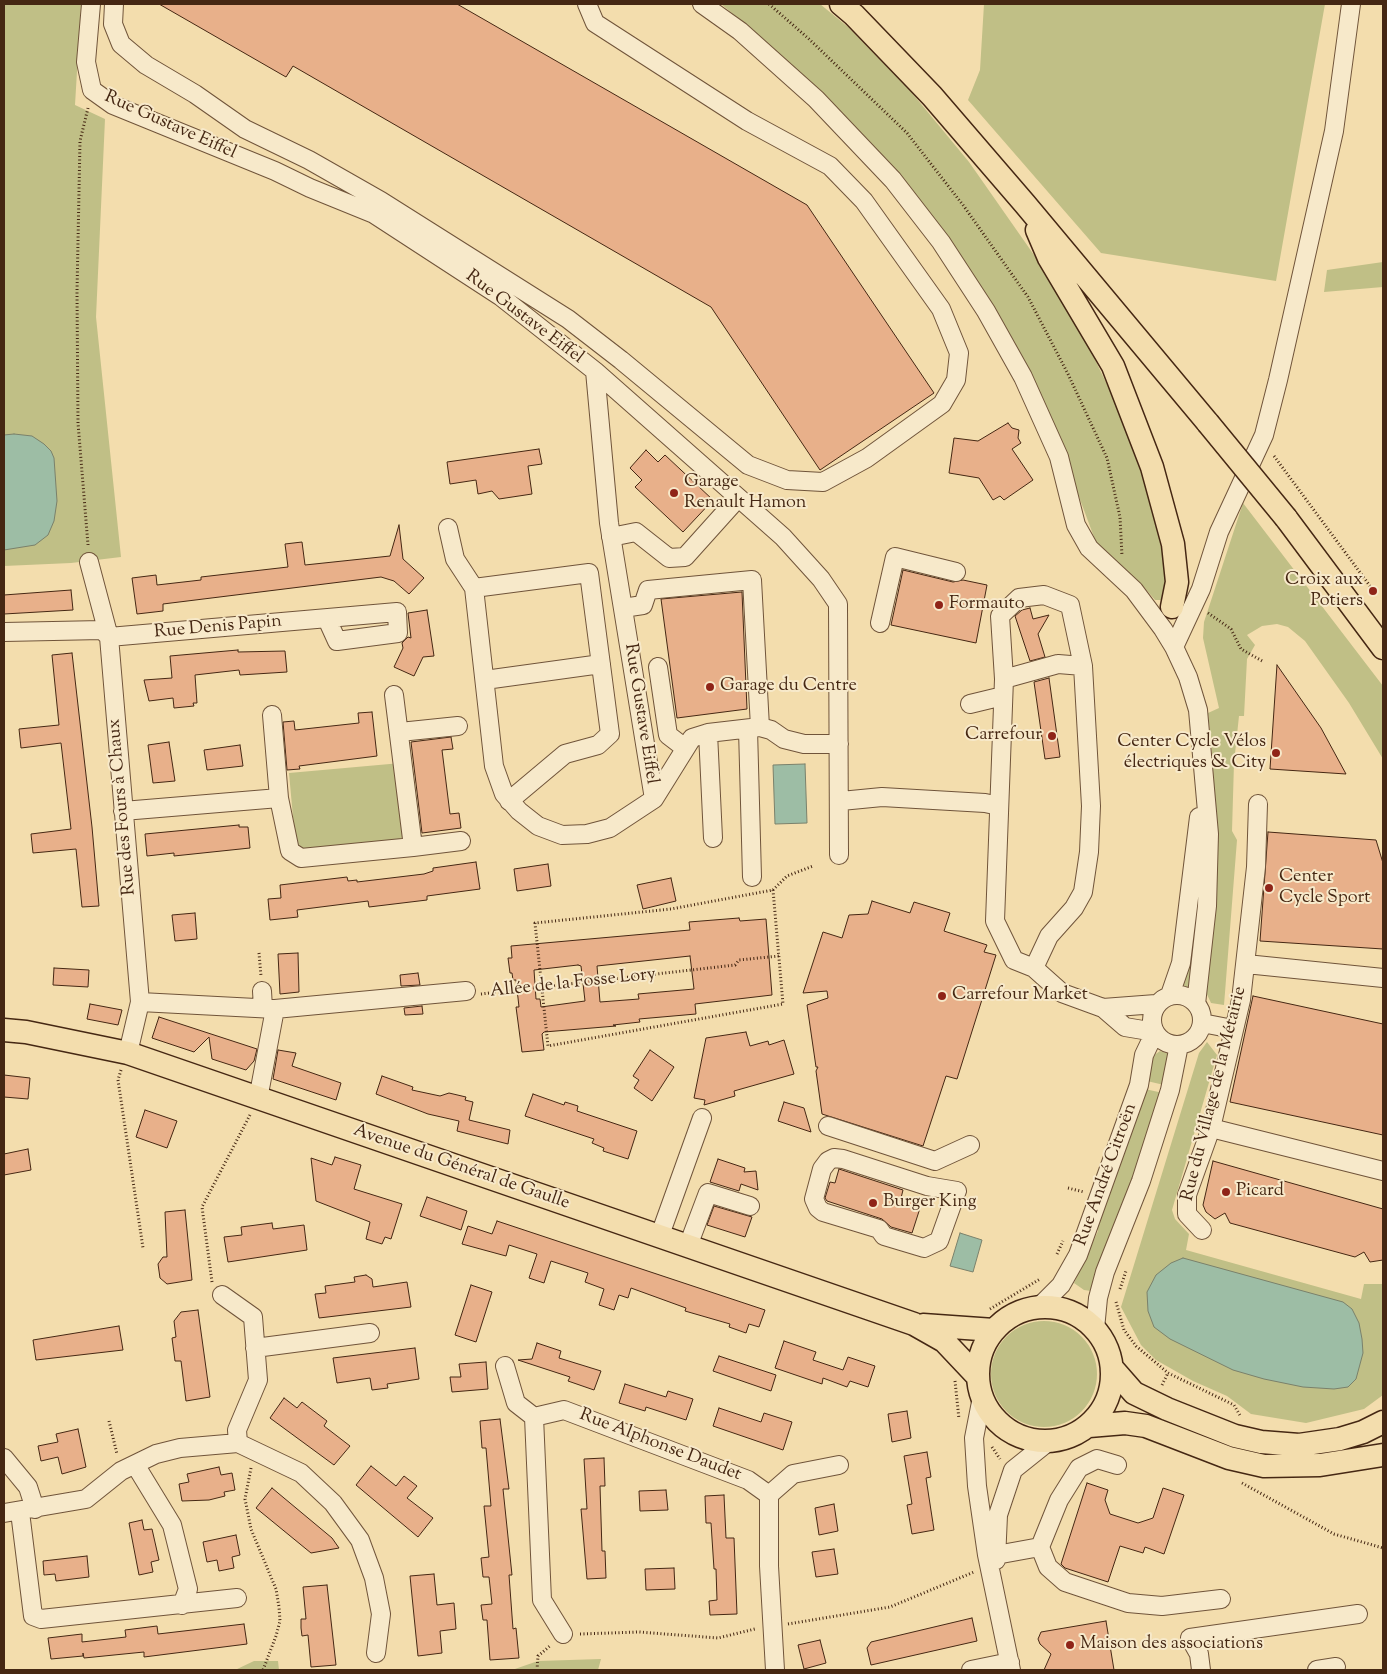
<!DOCTYPE html>
<meta charset="utf-8">
<style>
body{margin:0}
#map{position:relative;width:1387px;height:1674px;overflow:hidden;background:#f3ddad;font-family:"Sorts Mill Goudy",serif}
canvas{display:block}
.frame{position:absolute;inset:0;border:5px solid #452713;pointer-events:none}
</style>
<div id="map">
<canvas width="1387" height="1674"></canvas>
<div class="frame"></div>
</div>
<script>
const context = document.querySelector('canvas').getContext('2d');
context.lineJoin = 'round';
function fill(path, color) { context.fillStyle = color; context.fill(path, 'evenodd'); }
const shape = rows => new Path2D(rows.map(r => 'M' + r).join(''));
function trace(path, color, width, dash) { context.strokeStyle = color; context.lineWidth = width; context.lineCap = dash ? 'butt' : 'round'; context.setLineDash(dash || []); context.stroke(path); }
function drawText(font, color, halo, rows, align = 'center') {
  context.font = font + ' "Sorts Mill Goudy",serif'; context.lineWidth = 4; context.setLineDash([]); context.textBaseline = 'middle'; context.strokeStyle = halo; context.fillStyle = color; for (const [text, x, y, turn = 0] of rows) {
    context.save(); context.translate(x, y); context.rotate((+turn || 0) * Math.PI / 180); context.textAlign = isNaN(turn) ? turn : align; if (halo) context.strokeText(text, 0, 0); context.fillText(text, 0, 0); context.restore();
  }
}
const green = shape([
 [4,4,81,4,75,105,105,119,96,317,121,557,71,563,4,566],
 [721,4,820,4,848,27,912,93,969,162,1048,275,1086,341,1129,430,1151,498,1165,553,1167,586,1163,600,1155,600,1143,586,1097,545,1044,403,999,317,961,257,907,185,842,114,770,45],
 [984,4,1325,4,1276,281,1101,253,968,100,980,70],
 [1383,262,1383,287,1324,292,1327,270],
 [1243,503,1383,686,1383,759,1349,703,1305,641,1288,627,1277,624,1262,626,1247,635,1255,645,1247,659,1244,716,1239,716,1234,763,1232,831,1237,840,1224,1005,1211,1003,1204,988,1215,860,1213,763,1208,713,1219,708,1203,638,1204,622],
 [401,763,409,839,296,850,289,773],
 [1200,853,1200,915,1189,988,1182,986],
 [1207,1042,1217,1055,1172,1210,1175,1219,1189,1234,1186,1250,1361,1299,1364,1284,1383,1284,1383,1395,1364,1409,1306,1423,1251,1414,1227,1396,1193,1381,1156,1360,1141,1345,1121,1307,1199,1053],
 [1160,1051,1169,1054,1164,1085,1147,1081,1150,1058],
 [1145,1089,1163,1093,1146,1146,1097,1270,1091,1291,1084,1290,1074,1283,1098,1231,1097,1214],
 '991 1374a53 53 0 1 1 106 0a53 53 0 1 1-106 0Z',
 [601,1659,598,1670,512,1670,538,1661],
 [254,1661,278,1661,279,1670,235,1670]
]);
const water = shape([
 [14,434,32,436,44,444,51,451,54,458,57,501,54,521,48,535,35,545,4,550,4,435,14,434],
 [805,764,807,823,775,824,773,765,805,764],
 [960,1233,982,1240,973,1272,950,1266,960,1233],
 [1183,1258,1343,1302,1352,1309,1359,1323,1362,1339,1363,1353,1356,1379,1348,1387,1334,1389,1303,1387,1264,1379,1233,1370,1170,1339,1154,1327,1148,1311,1147,1292,1156,1275,1171,1263,1183,1258]
]);
const building = shape([
 [159,4,457,4,807,205,934,393,820,470,711,307,293,66,286,77,159,4],
 [1008,423,1012,428,1019,430,1018,438,1021,443,1012,449,1033,480,1004,500,1000,496,993,500,979,478,949,473,954,438,978,441,1008,423],
 [539,449,542,464,528,466,532,494,499,499,492,491,478,494,476,480,450,484,447,462,539,449],
 [646,450,658,462,665,455,713,500,683,532,635,487,642,480,630,468,646,450],
 [399,525,403,559,424,578,409,594,394,581,381,577,163,604,163,611,137,614,132,578,156,575,157,585,201,580,201,577,288,567,285,544,302,542,305,565,390,556,399,525],
 [903,570,953,582,963,580,987,585,976,643,891,625,903,570],
 [71,590,73,610,4,614,4,595,71,590],
 [742,592,747,709,677,718,661,599,742,592],
 [1030,608,1033,619,1049,615,1038,634,1045,657,1030,661,1015,616,1022,610,1030,608],
 [427,610,434,656,423,657,414,676,394,667,403,648,402,643,408,637,411,638,408,613,427,610],
 [238,650,238,652,285,651,287,672,240,675,239,670,195,675,197,703,193,703,194,706,174,708,173,698,149,701,144,680,172,678,170,656,238,650],
 [72,653,92,827,99,906,82,907,76,849,33,853,31,834,71,829,61,743,21,748,19,729,59,725,52,655,72,653],
 [1277,665,1321,728,1346,774,1270,769,1277,665],
 [1049,678,1060,757,1045,759,1034,682,1049,678],
 [372,712,377,756,299,766,300,769,287,770,283,722,294,721,295,730,359,723,358,713,372,712],
 [451,737,453,749,442,750,450,814,459,813,461,828,422,833,411,742,451,737],
 [169,742,175,781,153,783,148,745,169,742],
 [240,745,243,766,207,770,204,750,240,745],
 [239,825,239,827,248,827,250,848,174,856,174,853,147,856,145,834,239,825],
 [1268,832,1376,840,1383,863,1383,949,1260,941,1268,832],
 [476,862,480,889,427,896,427,900,369,907,368,901,297,910,298,917,270,920,268,899,281,898,280,885,347,877,348,881,357,880,357,882,424,874,433,871,433,868,476,862],
 [548,864,551,886,517,891,514,869,548,864],
 [671,878,676,901,643,909,637,885,671,878],
 [872,901,910,913,914,902,950,913,944,931,987,945,984,952,996,955,957,1079,946,1076,923,1146,822,1114,816,1071,818,1067,816,1067,807,1005,828,998,827,991,803,993,823,932,842,938,849,915,868,914,872,901],
 [195,913,197,939,175,941,172,915,195,913],
 [739,918,740,921,766,919,772,995,695,1004,696,1014,639,1019,640,1022,613,1025,616,1026,544,1032,542,1034,544,1050,522,1052,516,1007,519,1007,516,980,513,980,512,973,510,973,508,958,512,958,511,946,690,930,689,922,739,918],
 [690,956,694,989,638,994,639,999,600,1002,597,966,690,956],
 [578,965,581,966,585,1001,541,1007,540,999,536,999,534,970,578,965],
 [298,953,299,992,280,994,278,954,298,953],
 [54,968,89,970,88,987,53,985,54,968],
 [418,973,420,985,401,986,400,975,418,973],
 [1253,996,1383,1024,1383,1135,1230,1102,1253,996],
 [90,1004,122,1010,118,1025,87,1019,90,1004],
 [422,1006,423,1014,405,1015,404,1008,422,1006],
 [159,1017,257,1049,254,1061,246,1070,212,1059,209,1037,194,1052,152,1038,159,1017],
 [746,1032,750,1046,768,1041,769,1045,784,1040,794,1074,734,1091,735,1096,704,1105,705,1100,694,1098,706,1038,746,1032],
 [278,1050,296,1053,292,1066,341,1083,336,1100,273,1079,278,1050],
 [650,1050,674,1067,652,1101,634,1088,639,1080,633,1076,650,1050],
 [4,1075,30,1078,28,1099,4,1097,4,1075],
 [382,1076,413,1087,412,1090,440,1096,449,1093,466,1097,465,1100,473,1102,469,1120,510,1130,508,1144,457,1131,459,1121,428,1114,376,1094,382,1076],
 [533,1094,564,1105,565,1102,578,1106,577,1111,637,1131,628,1159,603,1151,604,1148,592,1143,594,1139,525,1116,533,1094],
 [784,1102,804,1108,811,1132,778,1121,784,1102],
 [145,1110,177,1121,167,1148,136,1137,145,1110],
 [28,1149,31,1170,4,1175,4,1154,28,1149],
 [335,1157,361,1165,354,1189,402,1204,391,1239,385,1237,382,1244,366,1239,370,1222,316,1201,311,1158,332,1165,335,1157],
 [718,1159,745,1168,744,1172,756,1171,758,1190,741,1184,739,1191,710,1182,718,1159],
 [1213,1161,1383,1209,1383,1260,1370,1262,1364,1252,1355,1257,1230,1223,1225,1213,1215,1219,1206,1212,1203,1205,1213,1161],
 [839,1169,903,1190,901,1198,921,1205,912,1233,891,1227,882,1219,827,1201,825,1198,830,1182,835,1183,839,1169],
 [427,1197,467,1211,461,1230,420,1216,427,1197],
 [714,1206,752,1217,745,1237,707,1225,714,1206],
 [185,1210,192,1280,167,1284,160,1278,158,1264,163,1257,167,1257,165,1212,185,1210],
 [497,1221,765,1310,759,1327,749,1324,746,1333,729,1327,730,1324,685,1311,686,1308,631,1288,628,1298,619,1295,614,1310,599,1305,604,1289,585,1282,588,1273,551,1261,544,1283,529,1278,537,1254,509,1245,506,1256,462,1244,468,1226,492,1234,497,1221],
 [272,1223,273,1229,304,1225,307,1250,228,1262,224,1237,242,1235,241,1227,272,1223],
 [366,1275,372,1279,373,1287,407,1282,411,1307,319,1318,315,1294,326,1293,325,1286,355,1282,354,1277,366,1275],
 [471,1285,492,1292,476,1342,455,1335,471,1285],
 [198,1310,210,1397,186,1401,181,1361,175,1361,172,1338,176,1337,174,1321,181,1312,198,1310],
 [119,1326,123,1350,36,1360,33,1340,119,1326],
 [784,1341,816,1352,813,1360,843,1370,848,1357,875,1366,868,1387,850,1381,847,1387,823,1378,822,1384,775,1368,784,1341],
 [537,1343,561,1351,559,1358,601,1371,594,1390,568,1381,570,1377,518,1360,532,1359,537,1343],
 [415,1348,419,1379,387,1384,388,1388,372,1390,370,1378,337,1383,333,1358,415,1348],
 [719,1356,776,1375,771,1391,713,1371,719,1356],
 [486,1362,488,1389,452,1392,450,1377,461,1377,459,1364,486,1362],
 [625,1384,666,1397,668,1391,693,1399,686,1420,646,1407,645,1411,619,1403,625,1384],
 [284,1398,297,1408,302,1402,327,1421,324,1426,350,1446,334,1465,270,1418,284,1398],
 [719,1408,761,1422,764,1413,792,1422,783,1450,713,1426,719,1408],
 [907,1411,911,1438,892,1442,888,1414,907,1411],
 [500,1419,509,1489,503,1489,512,1575,509,1575,513,1629,516,1628,519,1658,490,1660,487,1620,483,1620,481,1605,492,1604,489,1577,483,1577,481,1558,489,1557,484,1506,491,1506,486,1448,482,1448,480,1421,500,1419],
 [78,1429,86,1467,62,1474,58,1457,41,1461,38,1446,58,1442,56,1434,78,1429],
 [927,1452,931,1477,926,1478,934,1530,912,1534,907,1505,912,1504,904,1456,927,1452],
 [604,1458,605,1486,600,1486,602,1551,605,1551,606,1578,587,1579,581,1509,587,1509,584,1459,604,1458],
 [371,1466,396,1486,404,1476,417,1486,407,1498,433,1518,418,1537,356,1485,371,1466],
 [219,1467,221,1475,232,1473,235,1490,224,1492,225,1496,209,1500,182,1501,179,1484,189,1482,187,1474,219,1467],
 [1087,1483,1108,1490,1105,1500,1110,1514,1138,1523,1153,1518,1163,1488,1184,1495,1164,1554,1145,1547,1143,1553,1120,1546,1108,1582,1065,1568,1061,1564,1087,1483],
 [272,1488,332,1538,339,1548,311,1553,256,1508,272,1488],
 [666,1490,668,1510,640,1511,639,1491,666,1490],
 [724,1495,726,1538,734,1538,737,1614,710,1615,709,1601,717,1600,716,1569,714,1569,711,1523,706,1523,705,1496,724,1495],
 [834,1504,838,1531,819,1535,815,1508,834,1504],
 [142,1520,144,1530,152,1529,159,1560,151,1562,153,1572,139,1575,129,1523,142,1520],
 [236,1535,240,1555,232,1557,234,1568,219,1571,217,1560,207,1562,203,1542,236,1535],
 [834,1549,838,1574,816,1577,812,1552,834,1549],
 [87,1556,89,1577,56,1581,55,1574,44,1575,43,1561,87,1556],
 [674,1568,675,1589,646,1590,645,1569,674,1568],
 [434,1574,437,1605,454,1603,456,1629,440,1631,442,1653,418,1656,410,1576,434,1574],
 [327,1585,336,1665,311,1667,308,1635,302,1636,301,1628,301,1619,306,1619,303,1587,327,1585],
 [972,1618,977,1641,871,1665,867,1648,871,1642,972,1618],
 [1106,1621,1114,1670,1044,1670,1051,1654,1040,1644,1038,1639,1041,1632,1106,1621],
 [244,1624,247,1644,144,1657,144,1652,84,1658,83,1653,83,1656,51,1659,48,1638,82,1634,82,1642,126,1637,125,1630,157,1626,158,1634,244,1624],
 [820,1640,826,1663,804,1669,798,1645,820,1640]
]);
const path = shape([
 [769,4,809,39,907,133,963,205,1028,297,1068,374,1107,458,1120,517,1122,556],
 [1274,456,1370,586],
 [88,545,78,423,77,292,80,141,88,108],
 [1208,613,1231,629,1241,649,1264,662],
 [773,890,783,1004,548,1046,535,923,671,909,773,890],
 [773,890,787,876,813,866],
 [259,953,261,976],
 [481,994,735,965,739,960,779,956],
 [121,1070,118,1080,143,1248],
 [1068,1188,1084,1192],
 [1057,1254,1063,1241],
 [212,1282,202,1207,250,1115],
 [1120,1289,1126,1271],
 [1116,1302,1124,1330,1136,1346,1168,1373,1234,1405,1241,1417],
 [990,1309,1040,1279],
 [955,1381,959,1419],
 [1162,1385,1168,1373],
 [109,1421,117,1454],
 [992,1447,1000,1459],
 [251,1468,245,1499,251,1529,276,1589,279,1607,280,1621,276,1636,263,1670],
 [1242,1483,1334,1534,1383,1548],
 [788,1624,890,1607,974,1572],
 [580,1634,639,1632,718,1638,755,1629],
 [537,1670,538,1656,551,1645]
]);
const minor = shape([
 [91,4,86,62,92,90,113,105,275,171,310,188,374,214,500,296,595,371,609,523,654,799],
 [114,4,113,24,121,44,146,65,195,94,245,129,309,160,381,201,568,319,621,360,748,465,787,480,823,482,867,458,942,404,956,380,959,353,941,309,864,201,830,166,747,121,595,23,587,4],
 [702,4,740,31,816,99,893,180,941,242,986,311,1023,377,1059,457,1076,525,1089,548,1134,590,1163,629,1174,647,1188,677,1198,710,1209,834,1207,906,1196,1004],
 [595,371,783,537,821,579,838,604,839,855],
 [448,528,455,559,474,588,494,766,504,794,519,811,538,826,562,835,587,834,610,828,654,799,692,738,708,733,760,727,771,730,784,739,804,744,839,744],
 [611,537,636,532,669,558,685,557,738,498],
 [89,562,109,637,140,1002,128,1053],
 [474,588,589,573,610,734,598,745,565,754,509,801],
 [623,608,643,605,648,590,752,580,760,727],
 [880,623,895,557,956,572],
 [4,632,102,630,109,637,397,612,398,633,337,641,327,619],
 [1174,647,1201,589,1219,532,1264,435,1278,380,1334,131,1351,4],
 [1058,664,1083,666,1091,806,1089,852,1083,892,1074,908,1049,936,1034,968,1014,960,995,921,1004,679,1058,664],
 [658,667,668,735,685,748],
 [1004,679,1000,616,1019,598,1044,595,1070,605,1083,666],
 [485,680,601,664],
 [970,704,1003,696],
 [272,715,279,798],
 [748,729,752,877],
 [400,732,458,726],
 [708,733,713,838],
 [841,801,882,797,985,803,999,806],
 [123,811,279,798,290,851,301,858,413,847,394,695],
 [413,847,461,841],
 [1246,964,1383,978],
 [1034,968,1062,993,1103,1008,1125,1027,1155,1032],
 [262,991,263,1008],
 '1152 1020a25 25 0 1 1 50 0a25 25 0 1 1-50 0Z',
 [1170,995,1181,963,1199,817],
 [140,1002,275,1009,258,1099],
 [1103,1008,1156,1004],
 [275,1009,466,991],
 [1202,1023,1233,1029],
 [828,1126,935,1161,970,1145],
 [1211,1128,1383,1171],
 [954,1199,939,1241,924,1248,884,1236,879,1229,823,1212,818,1208,814,1199,822,1169,828,1161,834,1158,843,1159,927,1186,957,1191],
 [1202,1230,1187,1214,1187,1195,1211,1128,1241,1000,1256,867,1258,804],
 [660,1235,702,1118],
 [688,1246,708,1193,750,1206],
 [222,1295,253,1317,258,1380,237,1430,238,1443],
 [1039,1307,1061,1285,1078,1255,1139,1085,1144,1055,1155,1032],
 [1095,1329,1098,1298,1105,1272,1141,1181,1170,1090,1179,1045],
 [255,1348,370,1333],
 [505,1366,516,1403,534,1417],
 [982,1397,974,1438,977,1486,987,1555,1011,1670],
 [4,1458,28,1487,35,1509],
 [136,1466,172,1525,188,1589,182,1605],
 [769,1495,793,1474,839,1465],
 [20,1512,33,1616,41,1619,237,1598],
 [4,1513,86,1499,121,1471,156,1454,180,1448,238,1443,301,1473,333,1503,360,1540,374,1578,381,1614,376,1653],
 [1040,1547,1059,1500,1079,1468,1097,1459,1117,1465],
 [996,1555,1040,1547,1048,1567,1065,1582,1128,1603,1162,1606,1221,1599],
 [996,1560,998,1515,1013,1470,1048,1442],
 [563,1634,542,1600,534,1417,564,1410,748,1480,769,1495,769,1566,775,1670],
 [971,1670,1010,1662],
 [1201,1670,1199,1654,1190,1638,1358,1614],
 [1317,1670,1336,1667]
]);
const major = shape([
 [841,4,854,15,932,96,1025,204,1208,423],
 [1037,230,1049,258,1113,366,1152,467,1173,544,1177,582,1172,607],
 [1286,518,1383,648],
 [4,1030,26,1032,128,1053,914,1324,944,1341,978,1377],
 '978 1374a67 67 0 1 1 134 0a67 67 0 1 1-134 0Z',
 [923,1325,994,1330],
 [1113,1369,1134,1393,1167,1409,1235,1436,1261,1442,1299,1445,1340,1439,1363,1432,1383,1422],
 [1089,1426,1125,1423,1146,1426,1229,1458,1264,1466,1320,1465,1383,1455]
]);
const majorBridge = shape([
 [1208,423,1286,518]
]);
const markers = [
 [674,493,5,"#8f2418"],
 [1373,591,5,"#8f2418"],
 [939,605,5,"#8f2418"],
 [710,687,5,"#8f2418"],
 [1052,736,5,"#8f2418"],
 [1276,753,5,"#8f2418"],
 [1269,888,5,"#8f2418"],
 [942,996,5,"#8f2418"],
 [1226,1192,5,"#8f2418"],
 [873,1203,5,"#8f2418"],
 [1070,1645,5,"#8f2418"]
];
const streetNames = [
 ["Rue Gustave Eiffel",170,126,24],
 ["Rue Gustave Eiffel",524,318,37],
 ["Rue Denis Papin",218,628,-5],
 ["Rue Gustave Eiffel",640,714,81],
 ["Rue des Fours à Chaux",123,807,-95],
 ["Allée de la Fosse Lory",573,984,-6],
 ["Rue du Village de la Métairie",1215,1094,-76],
 ["Avenue du Général de Gaulle",461,1168,19],
 ["Rue André Citroën",1107,1175,-70],
 ["Rue Alphonse Daudet",660,1446,21]
];
const poiNames = [
 ["Garage",684,483],
 ["Renault Hamon",684,504],
 ["Croix aux",1363,581,"right"],
 ["Potiers",1363,602,"right"],
 ["Formauto",949,605],
 ["Garage du Centre",720,687],
 ["Carrefour",1042,736,"right"],
 ["Center Cycle Vélos",1266,743,"right"],
 ["électriques & City",1266,764,"right"],
 ["Center",1279,878],
 ["Cycle Sport",1279,899],
 ["Carrefour Market",952,996],
 ["Picard",1236,1192],
 ["Burger King",883,1203],
 ["Maison des associations",1080,1645]
];
fill(green, '#c0bf86');
fill(water, '#9dbda5');
trace(water, '#7a816b', 1);
fill(building, '#e8b08a');
trace(building, '#452713', 1);
trace(minor, '#70543a', 20);
trace(major, '#452713', 25);
trace(path, '#452713', 3, [1, 2.5]);
trace(minor, '#f7e9ca', 18);
trace(major, '#f3ddad', 22);
trace(majorBridge, '#452713', 25, []);
trace(majorBridge, '#f3ddad', 22);
for (const [x, y, r, color] of markers) { const dot = new Path2D(); dot.arc(x, y, r, 0, 2 * Math.PI); context.fillStyle = color; context.fill(dot); trace(dot, '#f7e9ca', 2); }
drawText('18px', '#452713', '#f7e9ca', streetNames);
drawText('18px', '#452713', '#f7e9ca', poiNames, 'left');
</script>
